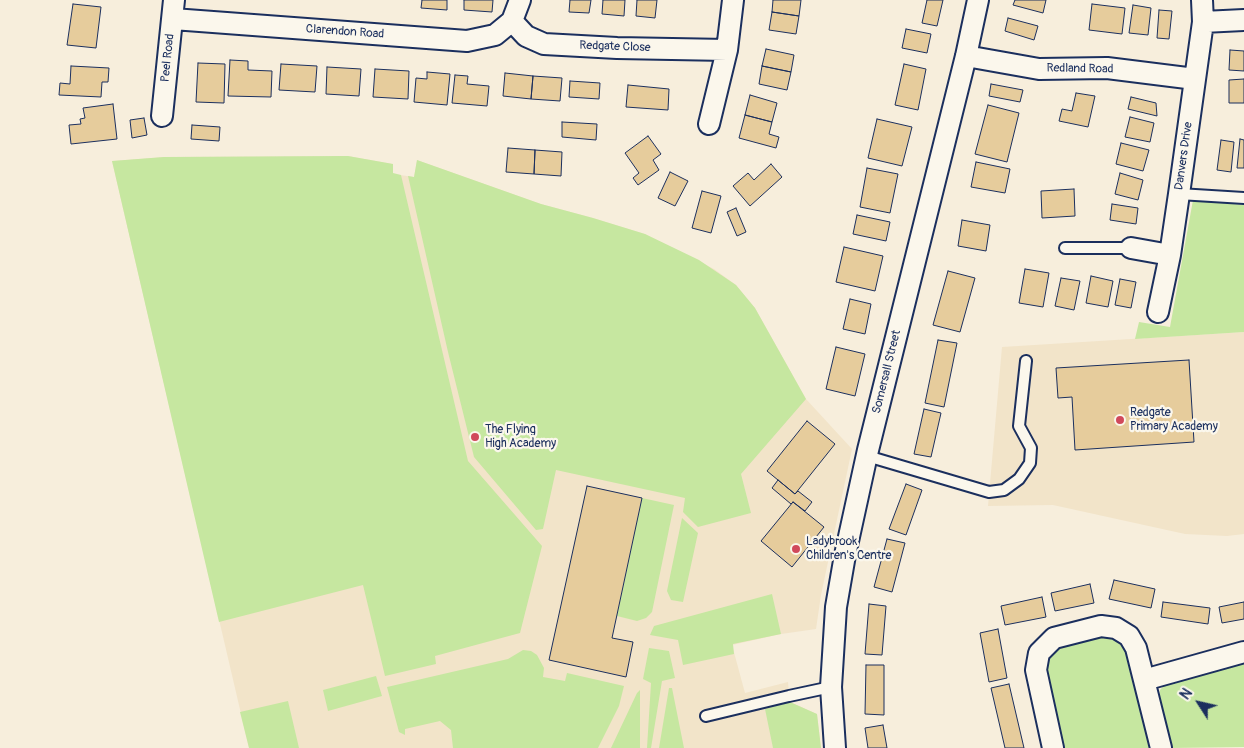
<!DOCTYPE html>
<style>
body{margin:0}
#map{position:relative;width:1244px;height:748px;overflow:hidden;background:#f7eedc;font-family:Pangolin,sans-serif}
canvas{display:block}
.north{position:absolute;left:1174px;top:678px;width:50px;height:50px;-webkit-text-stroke:4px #fbf7ec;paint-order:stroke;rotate:305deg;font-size:14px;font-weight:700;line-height:20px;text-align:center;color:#1b2f5e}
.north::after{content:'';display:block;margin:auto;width:18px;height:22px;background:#1b2f5e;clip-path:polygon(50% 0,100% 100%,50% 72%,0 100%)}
</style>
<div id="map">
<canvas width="1244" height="748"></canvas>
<div class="north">N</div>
</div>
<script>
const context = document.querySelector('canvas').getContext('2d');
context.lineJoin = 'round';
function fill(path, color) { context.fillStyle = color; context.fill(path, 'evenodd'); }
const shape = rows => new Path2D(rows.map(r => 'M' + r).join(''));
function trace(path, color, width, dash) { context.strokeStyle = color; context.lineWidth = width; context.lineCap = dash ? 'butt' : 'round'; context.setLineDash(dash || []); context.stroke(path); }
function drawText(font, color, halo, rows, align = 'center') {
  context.font = font + ' Pangolin,sans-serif'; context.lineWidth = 4.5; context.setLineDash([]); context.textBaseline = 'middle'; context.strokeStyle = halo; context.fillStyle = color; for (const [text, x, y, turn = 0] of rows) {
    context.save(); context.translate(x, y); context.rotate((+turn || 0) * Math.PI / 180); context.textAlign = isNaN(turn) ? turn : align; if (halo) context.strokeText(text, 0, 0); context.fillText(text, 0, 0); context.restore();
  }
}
const built = shape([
 [348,156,393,164,393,174,414,177,417,160,541,204,593,218,645,234,714,269,736,285,755,308,806,399,852,449,821,595,816,629,781,634,732,645,745,693,788,682,790,702,817,714,821,748,249,748,112,161,164,157],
 [1244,332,1244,534,1227,536,1185,534,1053,505,988,506,1002,347]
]);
const green = shape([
 [348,156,393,164,393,173,401,175,468,461,542,546,520,633,435,656,436,664,385,676,363,585,219,622,112,161,164,157],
 [417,160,541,204,593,218,645,234,699,260,736,285,755,308,806,399,741,474,751,513,698,527,683,512,685,498,556,470,543,529,536,530,474,457,448,352,408,176,414,177],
 [1193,200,1244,205,1244,332,1135,339,1139,322,1170,327],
 [642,498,674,505,652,612,646,618,637,621,617,616],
 [682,518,698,533,683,602,671,600,667,591],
 [772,594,781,634,733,644,734,654,683,665,678,640,650,635,654,626],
 [1102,633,1123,641,1128,650,1152,748,1063,748,1043,668,1045,660,1059,645],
 [649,648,669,651,675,678,662,681,651,748,647,748,651,683,643,679],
 [523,650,531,651,537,655,544,668,543,677,565,681,567,673,624,686,619,706,598,748,453,748,451,730,440,721,405,729,405,735,399,732,387,687,508,659],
 [1244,660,1244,747,1169,748,1158,704,1160,690,1171,678],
 [376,676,382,696,328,711,323,690],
 [669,688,672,688,684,748,659,748],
 [640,690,640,748,611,748,637,693],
 [288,701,299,748,249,748,240,712],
 [790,702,817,714,821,748,773,748,765,709]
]);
const building = shape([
 [422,0,447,0,447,10,421,8,422,0],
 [464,0,493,0,492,12,464,10,464,0],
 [570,0,591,0,589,13,569,12,570,0],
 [603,0,625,0,624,16,602,14,603,0],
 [637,0,657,0,655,18,636,16,637,0],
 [773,0,801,0,799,16,772,12,773,0],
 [927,0,943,0,937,26,922,23,927,0],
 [1015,0,1046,0,1043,13,1013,5,1015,0],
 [73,4,101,7,96,48,67,45,73,4],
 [1092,4,1125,8,1122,34,1089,30,1092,4],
 [1133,5,1151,8,1148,35,1129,33,1133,5],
 [1159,10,1172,11,1169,39,1157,38,1159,10],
 [772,12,799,16,796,34,769,30,772,12],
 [1008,18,1038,26,1034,40,1005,31,1008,18],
 [906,29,931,34,927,53,902,48,906,29],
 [766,49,794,55,791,72,762,66,766,49],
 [1230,50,1244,51,1244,71,1229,70,1230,50],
 [230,60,248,61,248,70,272,71,271,97,228,96,230,60],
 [198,63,225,64,224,103,196,102,198,63],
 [281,64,317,66,315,92,279,90,281,64],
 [904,64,926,69,918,110,895,105,904,64],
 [71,66,109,68,108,82,102,82,101,97,59,95,60,83,70,84,71,66],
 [762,66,791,72,787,90,759,84,762,66],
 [327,67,361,69,359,96,326,94,327,67],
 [375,69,409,71,408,99,373,97,375,69],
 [427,72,450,74,447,105,414,102,416,78,427,79,427,72],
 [505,73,533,76,531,99,503,96,505,73],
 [455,75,468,76,467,84,489,86,487,106,452,103,455,75],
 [533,76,562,78,560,101,531,99,533,76],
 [1244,79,1244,103,1229,103,1229,80,1244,79],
 [570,81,600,83,599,99,569,97,570,81],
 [991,84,1023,90,1020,102,989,96,991,84],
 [628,85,669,89,668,110,626,107,628,85],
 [1076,93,1095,96,1088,127,1059,121,1062,109,1072,111,1076,93],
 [750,95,777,103,772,122,745,115,750,95],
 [1131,97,1156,103,1157,116,1128,109,1131,97],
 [113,104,117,139,71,144,69,125,81,124,80,119,85,118,83,108,113,104],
 [988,105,1019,113,1007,162,975,154,988,105],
 [745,115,772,122,769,134,779,137,776,148,739,138,745,115],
 [1130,117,1154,123,1150,142,1125,137,1130,117],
 [144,118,147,135,132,138,130,120,144,118],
 [877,119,912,127,902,166,868,158,877,119],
 [562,122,597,124,596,140,562,137,562,122],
 [192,125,220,127,219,141,191,139,192,125],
 [648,136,661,154,653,160,659,170,638,185,633,178,639,173,625,153,648,136],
 [1240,139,1244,140,1244,168,1237,168,1240,139],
 [1221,140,1234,142,1231,172,1217,170,1221,140],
 [1121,143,1149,150,1143,171,1116,164,1121,143],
 [508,148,535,150,534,174,506,172,508,148],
 [535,150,562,152,561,176,534,174,535,150],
 [976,162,1010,169,1005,193,971,187,976,162],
 [771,164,782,177,750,206,733,186,748,173,754,180,771,164],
 [867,168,898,174,890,213,860,207,867,168],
 [670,172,688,181,675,206,658,198,670,172],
 [1120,173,1143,180,1138,200,1115,194,1120,173],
 [1074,189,1075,216,1042,218,1041,191,1074,189],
 [702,191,721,196,711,233,692,228,702,191],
 [1112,204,1138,208,1136,224,1110,220,1112,204],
 [736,208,746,232,737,236,727,212,736,208],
 [857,215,890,222,886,241,853,234,857,215],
 [962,220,990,225,986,251,958,246,962,220],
 [844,247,883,256,875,291,836,282,844,247],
 [1025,269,1049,273,1043,307,1019,303,1025,269],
 [948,271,975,278,960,332,933,325,948,271],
 [1091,276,1113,281,1108,307,1086,303,1091,276],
 [1061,278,1080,281,1074,310,1055,306,1061,278],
 [1120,279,1136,282,1131,308,1115,305,1120,279],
 [850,299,871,304,865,334,843,329,850,299],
 [938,340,957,343,944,407,925,403,938,340],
 [836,347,865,354,855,396,826,389,836,347],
 [1189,360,1194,442,1075,450,1072,397,1058,398,1056,368,1189,360],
 [924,409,941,413,931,457,914,454,924,409],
 [807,421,835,444,795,494,767,471,807,421],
 [778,480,795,494,798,491,812,502,805,511,793,502,791,504,772,488,778,480],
 [906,484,922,490,906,535,889,529,906,484],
 [587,486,642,498,612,638,633,642,626,677,549,660,587,486],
 [793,502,824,527,792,567,761,541,793,502],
 [887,539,905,543,892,592,874,587,887,539],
 [1114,580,1155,589,1151,608,1109,599,1114,580],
 [1090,584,1094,603,1055,611,1051,593,1090,584],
 [1042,597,1046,617,1005,625,1001,606,1042,597],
 [1163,602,1210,608,1208,624,1161,617,1163,602],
 [1244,602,1244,619,1222,623,1219,607,1244,602],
 [869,604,886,606,882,655,865,654,869,604],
 [998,629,1007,678,989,682,980,633,998,629],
 [866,665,884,665,884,715,865,714,866,665],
 [1009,684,1024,748,1005,748,991,688,1009,684],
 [883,725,887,748,868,748,865,728,883,725]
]);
const service = shape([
 [1179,194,1244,198],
 [1065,248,1131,248],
 [867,456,989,492,1004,490,1019,479,1030,463,1031,448,1019,426,1026,361],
 [706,716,789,696,831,687]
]);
const minor = shape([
 [173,19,467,41,495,35,512,21,520,0],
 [512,21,526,36,544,44,617,48,727,50],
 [1203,22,1244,20],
 [966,56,1039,69,1107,68,1195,79],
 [162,116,174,0],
 [709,124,727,50,733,0],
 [1131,248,1170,255],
 [1158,312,1170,255,1179,194,1203,22,1202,0],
 [1144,680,1244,652],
 [835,748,831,687,836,607,845,555,868,450,966,56,978,0],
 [1053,748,1036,670,1039,653,1054,638,1101,626,1116,628,1129,636,1136,648,1161,748]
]);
const markers = [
 [1120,420,5,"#d1495b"],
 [475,437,5,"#d1495b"],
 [796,549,5,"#d1495b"]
];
const streetNames = [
 ["Clarendon Road",345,32,4],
 ["Redgate Close",615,47,2],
 ["Peel Road",168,58,-84],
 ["Redland Road",1080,69,1],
 ["Danvers Drive",1184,156,-82],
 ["Somersall Street",887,372,-76]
];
const poiNames = [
 ["Redgate",1130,413],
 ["Primary Academy",1130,427],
 ["The Flying",485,430],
 ["High Academy",485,444],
 ["Ladybrook",806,542],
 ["Children's Centre",806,556]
];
fill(built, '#f2e4c9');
fill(green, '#c6e7a0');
fill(building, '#e6cc9c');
trace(building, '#1b2f5e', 1);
trace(service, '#1b2f5e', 14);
trace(minor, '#1b2f5e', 24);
trace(service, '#fbf7ec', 10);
trace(minor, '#fbf7ec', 20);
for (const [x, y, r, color] of markers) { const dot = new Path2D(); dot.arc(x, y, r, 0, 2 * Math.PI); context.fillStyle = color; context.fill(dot); trace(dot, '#fbf7ec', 2); }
drawText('12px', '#1b2f5e', '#fbf7ec', streetNames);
drawText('12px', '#1b2f5e', '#fbf7ec', poiNames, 'left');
</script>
